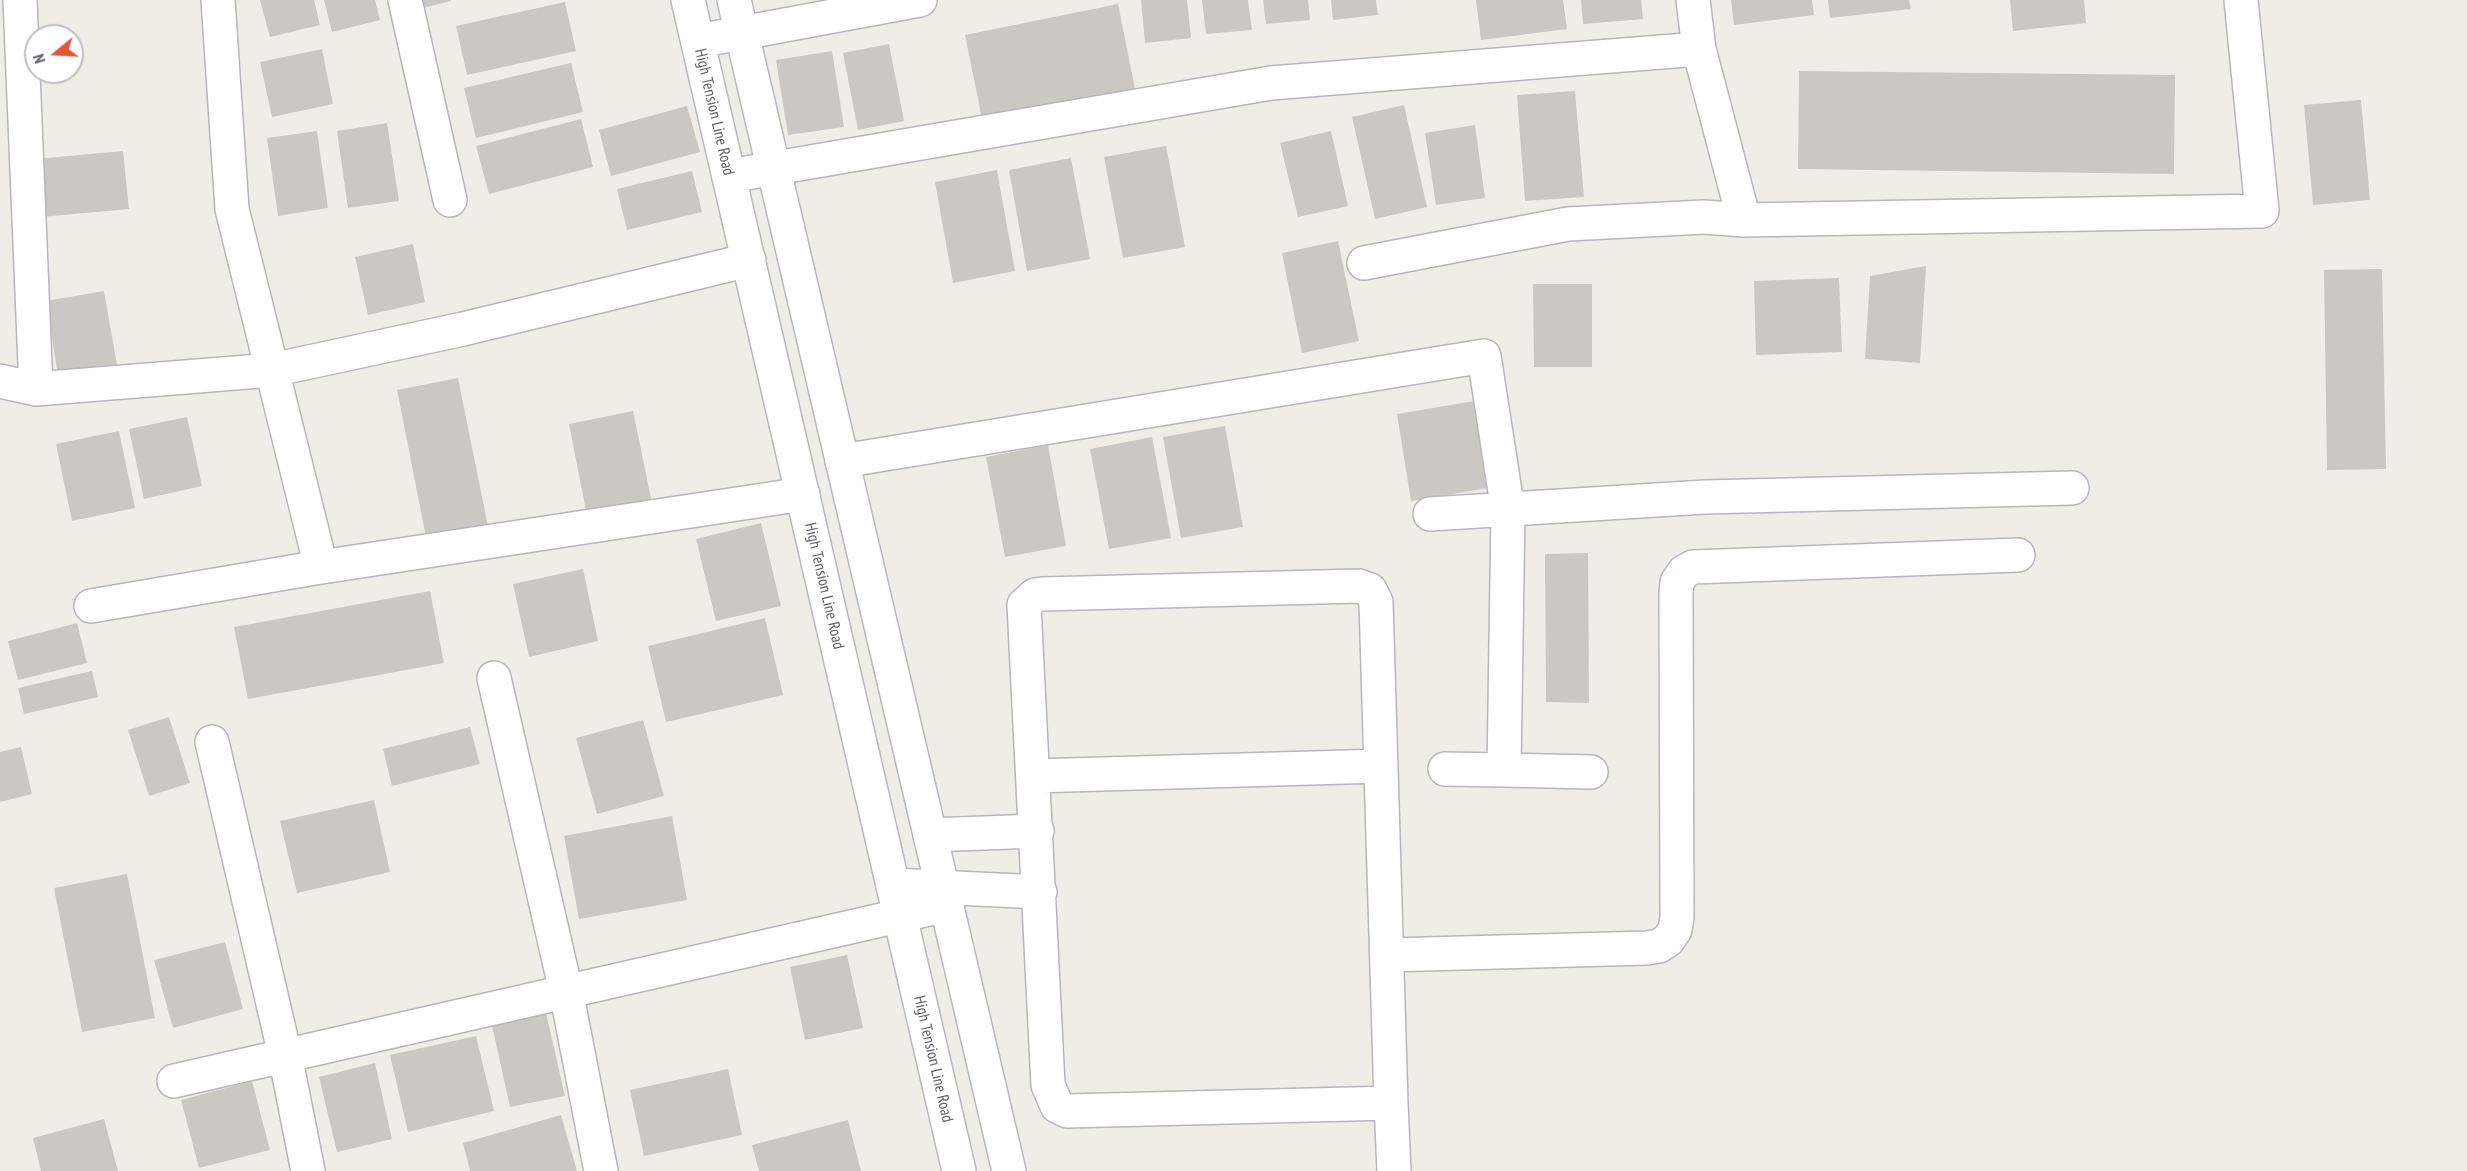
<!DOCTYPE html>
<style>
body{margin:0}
#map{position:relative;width:2467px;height:1171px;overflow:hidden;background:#efeee6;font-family:"PT Sans Narrow",sans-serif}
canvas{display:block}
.north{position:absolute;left:24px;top:24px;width:60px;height:60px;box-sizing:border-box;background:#fff;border:2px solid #bebfc2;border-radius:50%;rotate:252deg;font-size:16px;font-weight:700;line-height:24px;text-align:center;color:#5d6066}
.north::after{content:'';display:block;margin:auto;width:21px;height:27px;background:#e55635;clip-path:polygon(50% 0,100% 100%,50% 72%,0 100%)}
</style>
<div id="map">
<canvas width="2467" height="1171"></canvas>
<div class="north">N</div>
</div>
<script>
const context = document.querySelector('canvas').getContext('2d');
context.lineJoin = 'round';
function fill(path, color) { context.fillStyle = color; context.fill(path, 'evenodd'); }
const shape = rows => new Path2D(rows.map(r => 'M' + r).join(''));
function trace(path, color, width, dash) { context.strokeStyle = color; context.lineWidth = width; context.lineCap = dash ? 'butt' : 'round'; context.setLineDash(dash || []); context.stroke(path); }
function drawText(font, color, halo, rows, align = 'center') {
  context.font = font + ' "PT Sans Narrow",sans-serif'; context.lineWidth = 4.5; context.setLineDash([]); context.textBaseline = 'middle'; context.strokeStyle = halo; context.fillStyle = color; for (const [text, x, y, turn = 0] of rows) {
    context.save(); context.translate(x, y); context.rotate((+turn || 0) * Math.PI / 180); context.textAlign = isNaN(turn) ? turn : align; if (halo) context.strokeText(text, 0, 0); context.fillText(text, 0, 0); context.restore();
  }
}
const building = shape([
 [260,0,314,0,320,25,270,37],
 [324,0,375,0,380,20,332,32],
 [421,0,451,0,451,1,423,8],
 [1141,0,1187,0,1191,38,1145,43],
 [1202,0,1248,0,1252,30,1206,34],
 [1263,0,1308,0,1310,20,1266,24],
 [1331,0,1376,0,1378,15,1333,20],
 [1476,0,1563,0,1567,29,1481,40],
 [1581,0,1641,0,1643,19,1583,24],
 [1731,0,1812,0,1814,15,1734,25],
 [1828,0,1909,0,1911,9,1830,18],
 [2010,0,2084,0,2086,23,2013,31],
 [565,2,576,51,467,75,456,26],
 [1118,4,1135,89,982,119,965,35],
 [889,44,904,121,858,130,843,53],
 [322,49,333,104,272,117,260,62],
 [832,51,844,127,788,135,776,60],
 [571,63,583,112,476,138,464,88],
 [1799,71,2175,75,2174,174,1798,169],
 [1575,91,1584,197,1525,201,1517,95],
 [2361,100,2370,200,2313,205,2304,105],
 [1404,105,1427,207,1375,219,1352,117],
 [687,106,700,152,611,176,599,130],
 [581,119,593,167,489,194,476,146],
 [387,123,399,201,348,208,337,131],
 [1475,125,1485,198,1436,205,1425,133],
 [317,131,328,208,278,216,267,138],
 [1331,131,1348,206,1298,217,1280,143],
 [1166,146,1185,247,1123,258,1104,157],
 [123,151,129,209,41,217,36,159],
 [1071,158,1090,259,1027,271,1009,170],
 [997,170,1015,271,953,283,935,182],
 [692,171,702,212,627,230,617,189],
 [1338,241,1359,341,1302,353,1282,253],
 [413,244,425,302,368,315,355,257],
 [1926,266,1920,363,1865,359,1870,276],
 [2382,269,2386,469,2327,470,2324,270],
 [1839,278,1842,352,1756,355,1754,281],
 [1533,284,1592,284,1592,367,1534,367],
 [104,291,118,371,59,381,46,301],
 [458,378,488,526,426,537,397,390],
 [1474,401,1488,488,1411,501,1397,414],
 [633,411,652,503,587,516,569,424],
 [187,417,202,486,144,499,129,429],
 [1225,426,1243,527,1181,538,1163,437],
 [119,431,135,508,72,521,56,444],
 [1152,437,1171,538,1109,549,1090,449],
 [1048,445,1066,546,1005,557,986,457],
 [761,523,781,606,716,621,696,539],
 [1588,553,1589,703,1546,702,1545,554],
 [583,569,598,641,529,657,513,584],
 [430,591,444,663,248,699,234,627],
 [765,618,783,695,666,722,648,646],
 [77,623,87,663,18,680,8,641],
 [92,671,98,697,24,714,18,688],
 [169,717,190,783,149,796,128,730],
 [643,720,664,796,597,814,576,738],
 [470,727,480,764,392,786,383,749],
 [21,747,32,794,0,802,0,752],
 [374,800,390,872,297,893,280,821],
 [672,816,687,900,579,919,564,836],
 [127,874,155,1018,82,1032,54,888],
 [225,942,243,1009,173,1028,154,960],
 [847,955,863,1028,805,1040,790,967],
 [546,1013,565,1096,510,1107,492,1025],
 [476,1036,494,1111,408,1132,390,1055],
 [375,1063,392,1139,337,1152,319,1077],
 [728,1069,742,1135,644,1156,630,1090],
 [252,1081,270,1150,199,1168,181,1100],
 [561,1115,577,1171,470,1171,463,1143],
 [104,1119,118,1171,41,1171,33,1138],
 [848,1120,861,1171,759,1171,752,1145]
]);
const street = shape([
 [20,0,36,389],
 [218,0,232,209,321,567],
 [405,0,450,200],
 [1693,0,1699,49,1744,220],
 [698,41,920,0],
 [729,176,1271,83,1699,49],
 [1364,263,1568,224,1704,217,1744,220,2262,211,2241,0],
 [0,381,36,389,272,370,463,329,749,260],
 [842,461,1484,356,1508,511,1504,770,1591,772],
 [1430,514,1705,497,2072,488],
 [1359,586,1370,590,1376,602,1391,1103,1067,1111,1057,1106,1048,1085,1024,605,1035,595,1042,594,1359,586],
 [91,606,321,567,803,494],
 [494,678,566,991,601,1171],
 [212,742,285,1055,308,1171],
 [1445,769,1504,770],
 [1033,776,1381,766],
 [930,835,1037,831],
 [893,885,1040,892],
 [1388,955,1647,948,1659,946,1668,940,1675,930,1677,917,1676,594,1677,582,1684,572,1693,567,2018,555],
 [174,1081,947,905],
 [1391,1103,1394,1171]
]);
const secondary = shape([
 [688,0,959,1171],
 [734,0,1009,1171]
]);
const streetNames = [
 ["High Tension Line Road",714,112,77],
 ["High Tension Line Road",824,586,77],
 ["High Tension Line Road",933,1059,77]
];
fill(building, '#cac8c3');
trace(street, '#b6b7bc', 36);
trace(secondary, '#b7b9bf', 36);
trace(street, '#fff', 33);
trace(secondary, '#fff', 33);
drawText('16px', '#5d6066', '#fff', streetNames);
</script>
